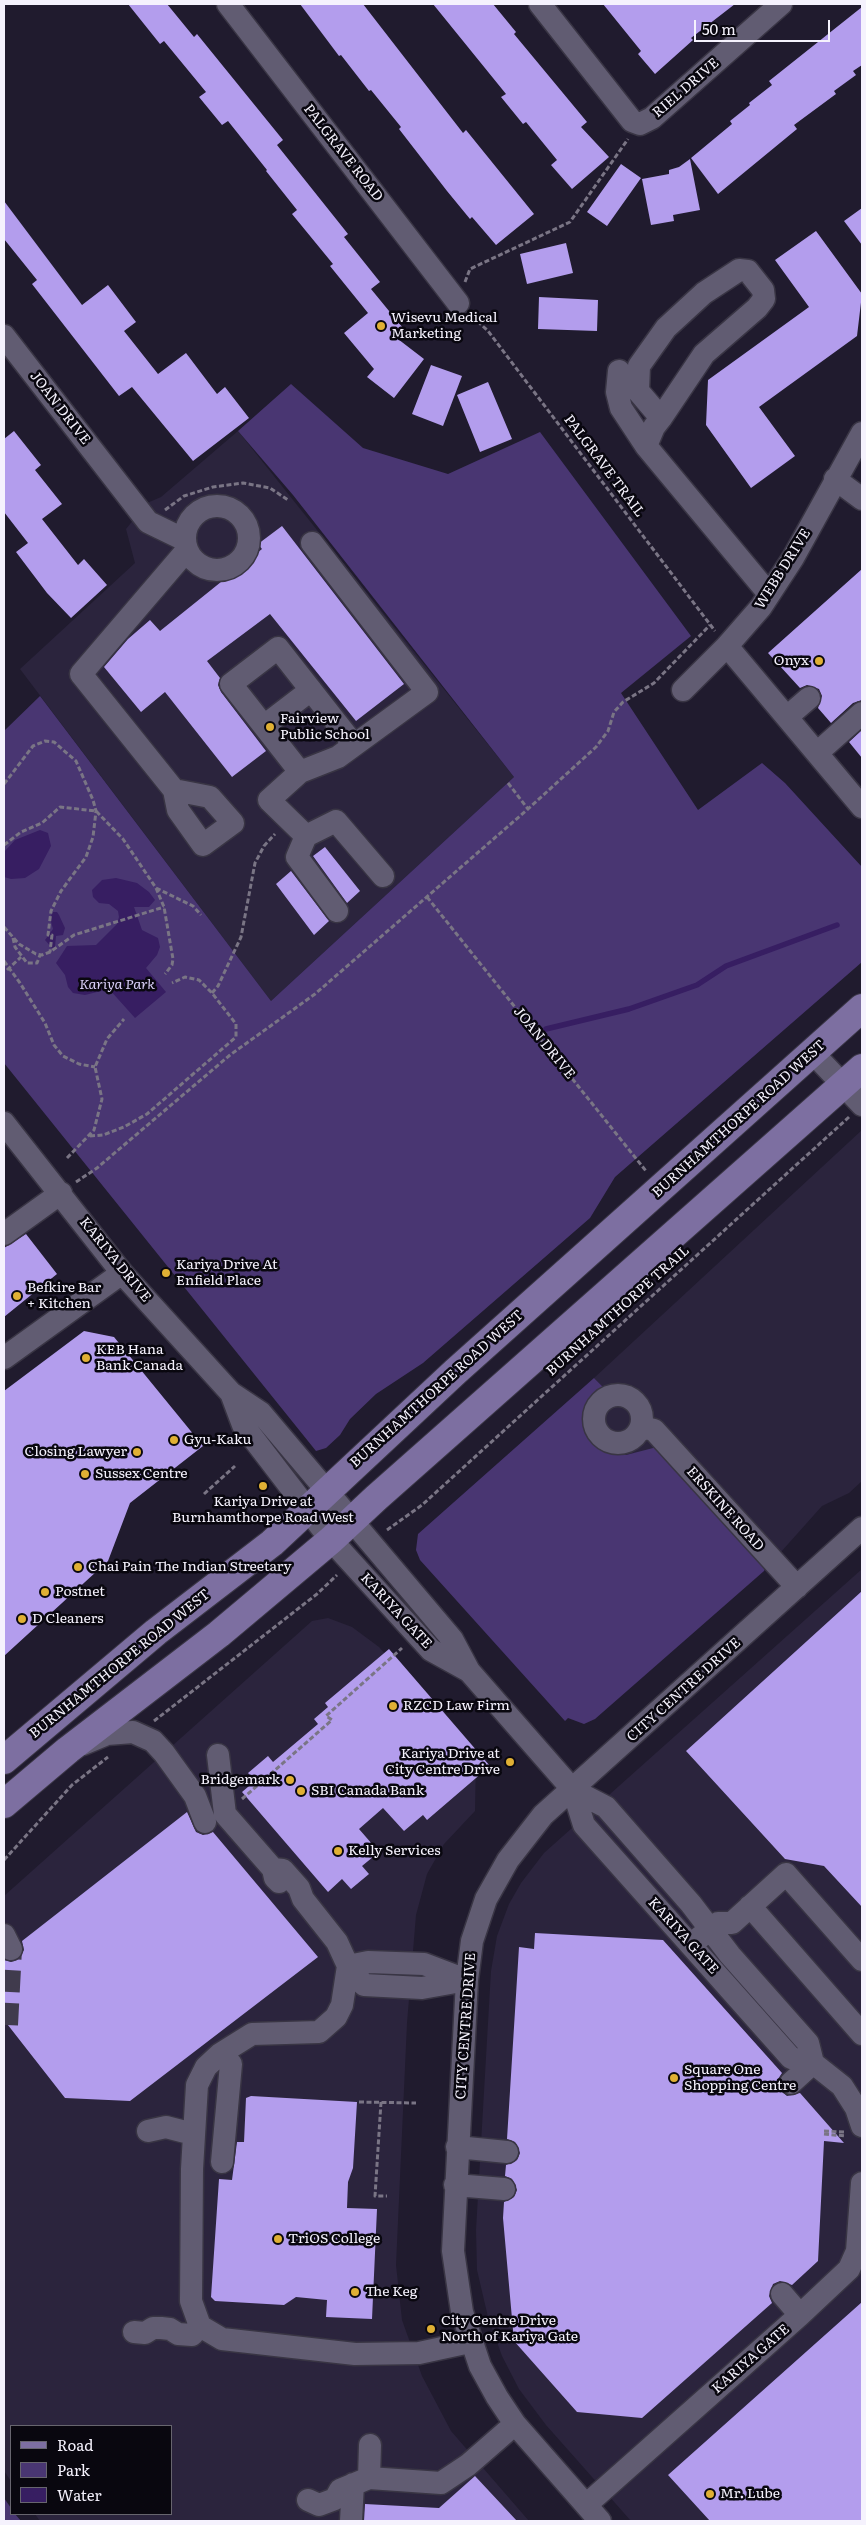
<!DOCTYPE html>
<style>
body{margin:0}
#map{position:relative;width:866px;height:2525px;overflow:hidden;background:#201b2e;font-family:Literata,serif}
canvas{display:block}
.frame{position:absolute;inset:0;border:5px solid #f5f2fd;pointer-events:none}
.legend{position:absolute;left:10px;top:2425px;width:162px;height:90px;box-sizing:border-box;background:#09070f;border:1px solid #67656e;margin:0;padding:6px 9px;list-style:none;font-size:15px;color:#f5f2fd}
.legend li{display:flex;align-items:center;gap:10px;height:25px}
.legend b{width:25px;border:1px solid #67656e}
.scale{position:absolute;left:694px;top:20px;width:136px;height:22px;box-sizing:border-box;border:2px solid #f5f2fd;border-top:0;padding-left:6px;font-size:15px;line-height:18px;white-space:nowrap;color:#f5f2fd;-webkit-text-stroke:4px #09070f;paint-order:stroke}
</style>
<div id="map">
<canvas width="866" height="2525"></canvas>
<div class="frame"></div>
<ul class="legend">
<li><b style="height:6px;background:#7d6fa1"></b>Road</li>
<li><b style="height:14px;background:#493672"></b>Park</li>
<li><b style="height:14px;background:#371e62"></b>Water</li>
</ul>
<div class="scale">50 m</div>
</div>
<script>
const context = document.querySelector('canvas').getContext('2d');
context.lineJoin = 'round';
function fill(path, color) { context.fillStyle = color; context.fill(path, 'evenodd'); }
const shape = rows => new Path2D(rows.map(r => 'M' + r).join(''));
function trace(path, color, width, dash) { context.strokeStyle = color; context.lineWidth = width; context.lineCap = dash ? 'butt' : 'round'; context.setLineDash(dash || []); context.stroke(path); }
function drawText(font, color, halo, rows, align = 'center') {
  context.font = font + ' Literata,serif'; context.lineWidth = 5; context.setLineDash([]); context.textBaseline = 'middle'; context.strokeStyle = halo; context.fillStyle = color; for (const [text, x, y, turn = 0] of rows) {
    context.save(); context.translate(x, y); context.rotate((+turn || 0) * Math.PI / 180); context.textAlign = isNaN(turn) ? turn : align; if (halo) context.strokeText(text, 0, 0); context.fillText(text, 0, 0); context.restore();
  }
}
const built = shape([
 [238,431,514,777,271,1001,20,669,135,563,126,529,147,503,161,497],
 [862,1130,862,1481,849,1493,822,1506,764,1571,766,1565,636,1453,626,1455,614,1452,605,1448,597,1440,593,1432,594,1421,597,1409,608,1392,594,1378],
 [862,1569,862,2521,631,2521,546,2425,519,2389,502,2356,488,2317,477,2270,476,2230,491,1971,497,1936,509,1904,521,1883,544,1853],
 [328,1618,352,1627,379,1647,476,1756,475,1811,444,1844,427,1874,416,1915,407,2023,396,2265,402,2320,422,2376,451,2431,529,2521,40,2521,35,2514,171,2514,171,2426,11,2426,11,2481,4,2471,4,1896,312,1621]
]);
const green = shape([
 [291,384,363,448,448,474,540,432,691,636,621,693,698,810,762,763,785,783,862,867,862,962,615,1177,590,1218,423,1363,376,1394,350,1419,340,1435,326,1448,316,1451,4,1063,4,731,40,696,271,1001,514,777,293,495,238,431],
 [594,1378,608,1392,597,1409,594,1421,593,1432,597,1440,605,1448,626,1455,657,1447,766,1565,764,1571,595,1719,584,1724,568,1718,565,1721,420,1560,416,1550,418,1534],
 [4,2498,11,2508,11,2514,15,2514,21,2521,4,2521]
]);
const water = shape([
 [40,830,48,833,51,846,39,869,25,878,11,879,4,877,4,852,15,840],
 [116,878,137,883,149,892,155,900,149,907,134,907,142,930,158,938,160,947,157,955,146,968,166,992,135,1018,109,989,85,995,73,993,68,987,65,975,56,963,67,946,96,945,117,924,119,917,118,911,109,904,99,903,93,897,92,890,102,880],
 [53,912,57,912,59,915,65,928,63,935,56,936,55,947,52,948,45,940,53,929,50,918]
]);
const stream = shape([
 [546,1029,629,1009,697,985,726,966,837,925]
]);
const building = shape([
 [128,4,167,4,194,37,197,34,283,140,277,145,348,234,344,237,380,282,371,289,403,328,394,336,424,359,394,398,367,377,374,369,344,333,368,313,330,266,333,264,292,214,297,210,266,171,267,170,228,121,222,125,199,97,206,92,164,41,160,44],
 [300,4,363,4,463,133,466,130,534,214,496,245,472,217,470,219,447,191,399,129,401,127,371,90,369,91,341,55,339,56],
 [433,4,493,4,516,32,514,34,587,122,581,127,609,157,572,189,551,165,557,160,526,122,523,124,501,97,506,94],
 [603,4,735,4,691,38,693,40,655,74,638,54,641,51],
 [862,7,862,65,853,71,856,75,834,91,836,94,794,125,797,129,718,194,691,158,732,124,730,121,750,105,749,103,772,85,769,81],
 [690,159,700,210,673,215,674,221,651,225,642,179,669,174,669,170,679,167],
 [621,164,641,178,607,226,587,212],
 [4,201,82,305,108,285,136,322,124,331,158,374,186,353,217,394,225,387,249,418,193,461,132,387,119,396,32,284,37,280,4,239],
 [862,208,862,245,844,221],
 [816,231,862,294,857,336,759,407,795,456,751,488,706,425,708,380,809,307,775,260],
 [566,243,573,273,527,284,520,254],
 [539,297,598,300,597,331,538,329],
 [431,365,462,376,443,426,412,414],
 [488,382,512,439,480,452,457,395],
 [14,431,41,465,35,470,62,504,42,519,78,565,84,559,107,585,71,618,47,593,16,552,28,543,4,512,4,439],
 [282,526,404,684,356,721,270,614,207,661,220,678,218,685,221,692,266,751,232,777,165,692,141,712,104,667,128,639,150,620,160,631,262,549,258,544],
 [862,569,862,700,853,703,831,723,818,708,822,696,819,689,807,685,800,688,768,653],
 [862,730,862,758,849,742],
 [325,847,360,891,347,903,313,856],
 [291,871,329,921,314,935,276,884],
 [26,1234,57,1274,4,1317,4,1248],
 [84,1331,114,1337,203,1446,130,1503,108,1561,4,1656,4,1391],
 [862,1591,862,1907,824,1866,785,1859,686,1751],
 [389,1649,490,1766,427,1820,423,1815,404,1831,383,1808,359,1829,379,1852,362,1866,369,1874,351,1889,342,1879,328,1892,242,1792,255,1781,248,1773,268,1756,273,1762,318,1724,314,1719,328,1707,325,1703],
 [187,1812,196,1832,203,1835,213,1832,318,1957,130,2101,65,2098,4,2020,4,1960,11,1962,17,1960,24,1950,22,1941],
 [535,1933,663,1940,782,2073,778,2079,781,2091,787,2096,800,2093,844,2143,824,2141,818,2261,792,2285,780,2281,773,2284,769,2296,772,2303,642,2418,577,2412,514,2341,503,2218,504,2202,514,2197,517,2190,512,2179,505,2176,506,2165,517,2160,520,2153,515,2142,507,2139,519,1947,534,1949],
 [251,2096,357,2102,353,2168,348,2182,347,2208,377,2209,372,2319,326,2317,327,2300,296,2297,284,2305,215,2301,211,2297,219,2179,232,2180,237,2142,244,2142,246,2098],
 [862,2302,862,2521,710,2521,668,2475],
 [475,2476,517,2521,364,2521,365,2504,439,2508]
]);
const minorTunnel = shape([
 [7,2025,11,1949]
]);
const path = shape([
 [465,282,470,269,570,222,628,139],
 [472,316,488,331,715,631],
 [165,510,184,496,213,487,243,483,270,488,288,500],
 [508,783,528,809],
 [4,784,33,746,45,741,54,742,76,761,93,800,96,811,93,837,86,857,61,891,51,911,48,935,52,935,50,952],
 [4,845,21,832,42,823,60,807,96,811,123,839,156,888,164,907,173,959,172,965,165,974],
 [156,888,193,906,201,915],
 [427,897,646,1171],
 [4,927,19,944,36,954,42,955,50,952,74,935,164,907],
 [13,938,15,947,27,963,37,963,40,955],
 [4,961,20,983,45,1023,54,1045,63,1056,79,1064,95,1067],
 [7,970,21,957],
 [212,993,218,986,241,937,255,863,264,846,275,834],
 [90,1136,103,1135,124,1127,147,1114,236,1037,236,1024,212,993,199,980,185,977,172,983],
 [67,1158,94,1130,102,1099,95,1067,107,1039,124,1019],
 [76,1182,97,1168,230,1055,315,994,528,809,596,747,608,731,614,712,623,702,654,683,710,625],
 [204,1494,235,1466],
 [387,1530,422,1505,849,1117],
 [154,1721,317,1594,337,1575],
 [242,1799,332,1720,326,1716,402,1648],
 [4,1860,72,1785,108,1757],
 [359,2102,416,2103],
 [381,2102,375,2196,387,2196],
 [824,2131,844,2132],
 [824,2134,846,2136]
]);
const minor = shape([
 [228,4,458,303],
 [540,4,632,121,640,124,652,118,781,4],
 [4,336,148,522,185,540],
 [619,371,617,392,621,408,646,446,769,594],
 [646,446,654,427,661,418,704,354,757,308,764,299,763,290,748,271,739,270,704,293,666,328,639,366,638,391,661,418],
 [835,479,862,499],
 '185 538a32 32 0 1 1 64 0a32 32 0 1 1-64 0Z',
 [312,543,427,692,338,757,300,772,269,800,306,836,297,857,337,911],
 [727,646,862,807],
 [683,690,727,646,761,607,793,558,862,433],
 [787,717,809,698],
 [264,726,311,690],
 [817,753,862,713],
 [300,772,231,684,278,648,354,745],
 [174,790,210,797,233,823,203,845,178,810,174,790,81,674,187,550],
 [306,836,336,821,383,876],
 [813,1053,862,1105],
 [4,1123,122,1273,231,1393,261,1413,452,1639,469,1671,573,1790,584,1825,791,2058,813,2063,842,2086,856,2108,862,2126],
 [4,1234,61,1193],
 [4,1358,122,1273],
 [231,1393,243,1425,331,1540,431,1650,469,1671],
 '594 1419a24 24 0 1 1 48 0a24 24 0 1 1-48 0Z',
 [641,1427,654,1430,797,1587],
 [83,1744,107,1734,133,1732,153,1741,164,1753,195,1796,205,1822],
 [218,1755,225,1814,273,1869,275,1878,279,1882],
 [573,1790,606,1807,691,1904,730,1955,808,2043,813,2063],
 [273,1869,283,1870,299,1888,303,1899,337,1942,348,1966,364,1985,422,1988,467,1980],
 [750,1906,862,2034],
 [4,1935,11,1949],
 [699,1938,718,1923,732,1923,786,1874,862,1960],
 [348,1966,342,2005,336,2017,319,2032,252,2034,220,2054,206,2067,197,2085,192,2169,191,2301,200,2326,222,2339,355,2354,419,2353,470,2342],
 [348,1966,368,1962,424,1964,466,1980],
 [791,2083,813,2063],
 [148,2131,166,2127,193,2134],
 [457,2147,507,2152],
 [222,2162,231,2064],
 [455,2185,504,2189],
 [782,2294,800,2315],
 [134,2332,145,2333,153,2328,161,2328,170,2329,178,2334,192,2335,200,2326],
 [369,2478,370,2445],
 [308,2500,319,2505,335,2499,340,2490,369,2478,441,2483,468,2465,515,2424],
 [586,2505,800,2315,849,2269,857,2251,862,2183],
 [351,2521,353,2484],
 [600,2521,515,2424,497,2397,480,2366,462,2312,453,2251,467,1980,472,1941,486,1899,508,1860,543,1815,862,1528]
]);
const major = shape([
 [4,1760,156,1632,272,1543,455,1372,862,1008],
 [4,1804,68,1750,219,1634,331,1540,376,1498,862,1068]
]);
const markers = [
 [381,326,5,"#e0b034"],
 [819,661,5,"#e0b034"],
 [270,727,5,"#e0b034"],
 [166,1273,5,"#e0b034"],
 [17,1296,5,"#e0b034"],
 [86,1358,5,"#e0b034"],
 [174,1440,5,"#e0b034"],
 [137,1452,5,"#e0b034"],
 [85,1474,5,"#e0b034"],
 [263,1486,5,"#e0b034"],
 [78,1567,5,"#e0b034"],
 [45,1592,5,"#e0b034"],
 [22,1619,5,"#e0b034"],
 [393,1706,5,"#e0b034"],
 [510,1762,5,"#e0b034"],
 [290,1780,5,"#e0b034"],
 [301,1791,5,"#e0b034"],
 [338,1851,5,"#e0b034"],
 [674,2078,5,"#e0b034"],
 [278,2239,5,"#e0b034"],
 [355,2292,5,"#e0b034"],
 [431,2329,5,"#e0b034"],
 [710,2494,5,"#e0b034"]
];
const streetNames = [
 ["RIEL DRIVE",686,88,-41],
 ["PALGRAVE ROAD",343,153,52],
 ["JOAN DRIVE",60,408,52],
 ["PALGRAVE TRAIL",604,466,53],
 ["WEBB DRIVE",783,569,-58],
 ["JOAN DRIVE",544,1043,51],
 ["BURNHAMTHORPE ROAD WEST",739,1119,-42],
 ["KARIYA DRIVE",115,1260,51],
 ["BURNHAMTHORPE TRAIL",618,1311,-42],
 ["BURNHAMTHORPE ROAD WEST",437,1389,-42],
 ["ERSKINE ROAD",725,1509,48],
 ["KARIYA GATE",396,1611,47],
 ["BURNHAMTHORPE ROAD WEST",120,1664,-39],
 ["CITY CENTRE DRIVE",684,1690,-42],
 ["KARIYA GATE",683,1936,48],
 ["CITY CENTRE DRIVE",466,2026,-86],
 ["KARIYA GATE",751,2359,-41]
];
const poiNames = [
 ["Wisevu Medical",391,318],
 ["Marketing",391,334],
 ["Onyx",809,661,"right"],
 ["Fairview",280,719],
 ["Public School",280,735],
 ["Kariya Drive At",176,1265],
 ["Enfield Place",176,1281],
 ["Befkire Bar",27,1288],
 ["+ Kitchen",27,1304],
 ["KEB Hana",96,1350],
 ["Bank Canada",96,1366],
 ["Gyu-Kaku",184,1440],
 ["Closing Lawyer",127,1452,"right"],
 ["Sussex Centre",95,1474],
 ["Kariya Drive at",263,1502,"center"],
 ["Burnhamthorpe Road West",263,1518,"center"],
 ["Chai Pain The Indian Streetary",88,1567],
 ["Postnet",55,1592],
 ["D Cleaners",32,1619],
 ["RZCD Law Firm",403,1706],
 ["Kariya Drive at",500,1754,"right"],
 ["City Centre Drive",500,1770,"right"],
 ["Bridgemark",280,1780,"right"],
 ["SBI Canada Bank",311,1791],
 ["Kelly Services",348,1851],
 ["Square One",684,2070],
 ["Shopping Centre",684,2086],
 ["TriOS College",288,2239],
 ["The Keg",365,2292],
 ["City Centre Drive",441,2321],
 ["North of Kariya Gate",441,2337],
 ["Mr. Lube",720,2494]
];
const parkNames = [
 ["Kariya Park",117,985]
];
fill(built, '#2b243d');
fill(green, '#493672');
fill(water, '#371e62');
trace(stream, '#371e62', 5.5);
fill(building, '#b39ded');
trace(minorTunnel, '#403b4d', 22, [22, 11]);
trace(minor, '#393544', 25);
trace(major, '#393544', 30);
trace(path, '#7a7585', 3, [5, 2.5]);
trace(minor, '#615c72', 22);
trace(major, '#7d6fa1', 28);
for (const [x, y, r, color] of markers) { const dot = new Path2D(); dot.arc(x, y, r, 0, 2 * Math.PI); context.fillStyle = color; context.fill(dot); trace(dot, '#09070f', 2); }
drawText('14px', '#f5f2fd', '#09070f', streetNames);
drawText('14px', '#f5f2fd', '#09070f', poiNames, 'left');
drawText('italic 14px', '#dad0f9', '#09070f', parkNames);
</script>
